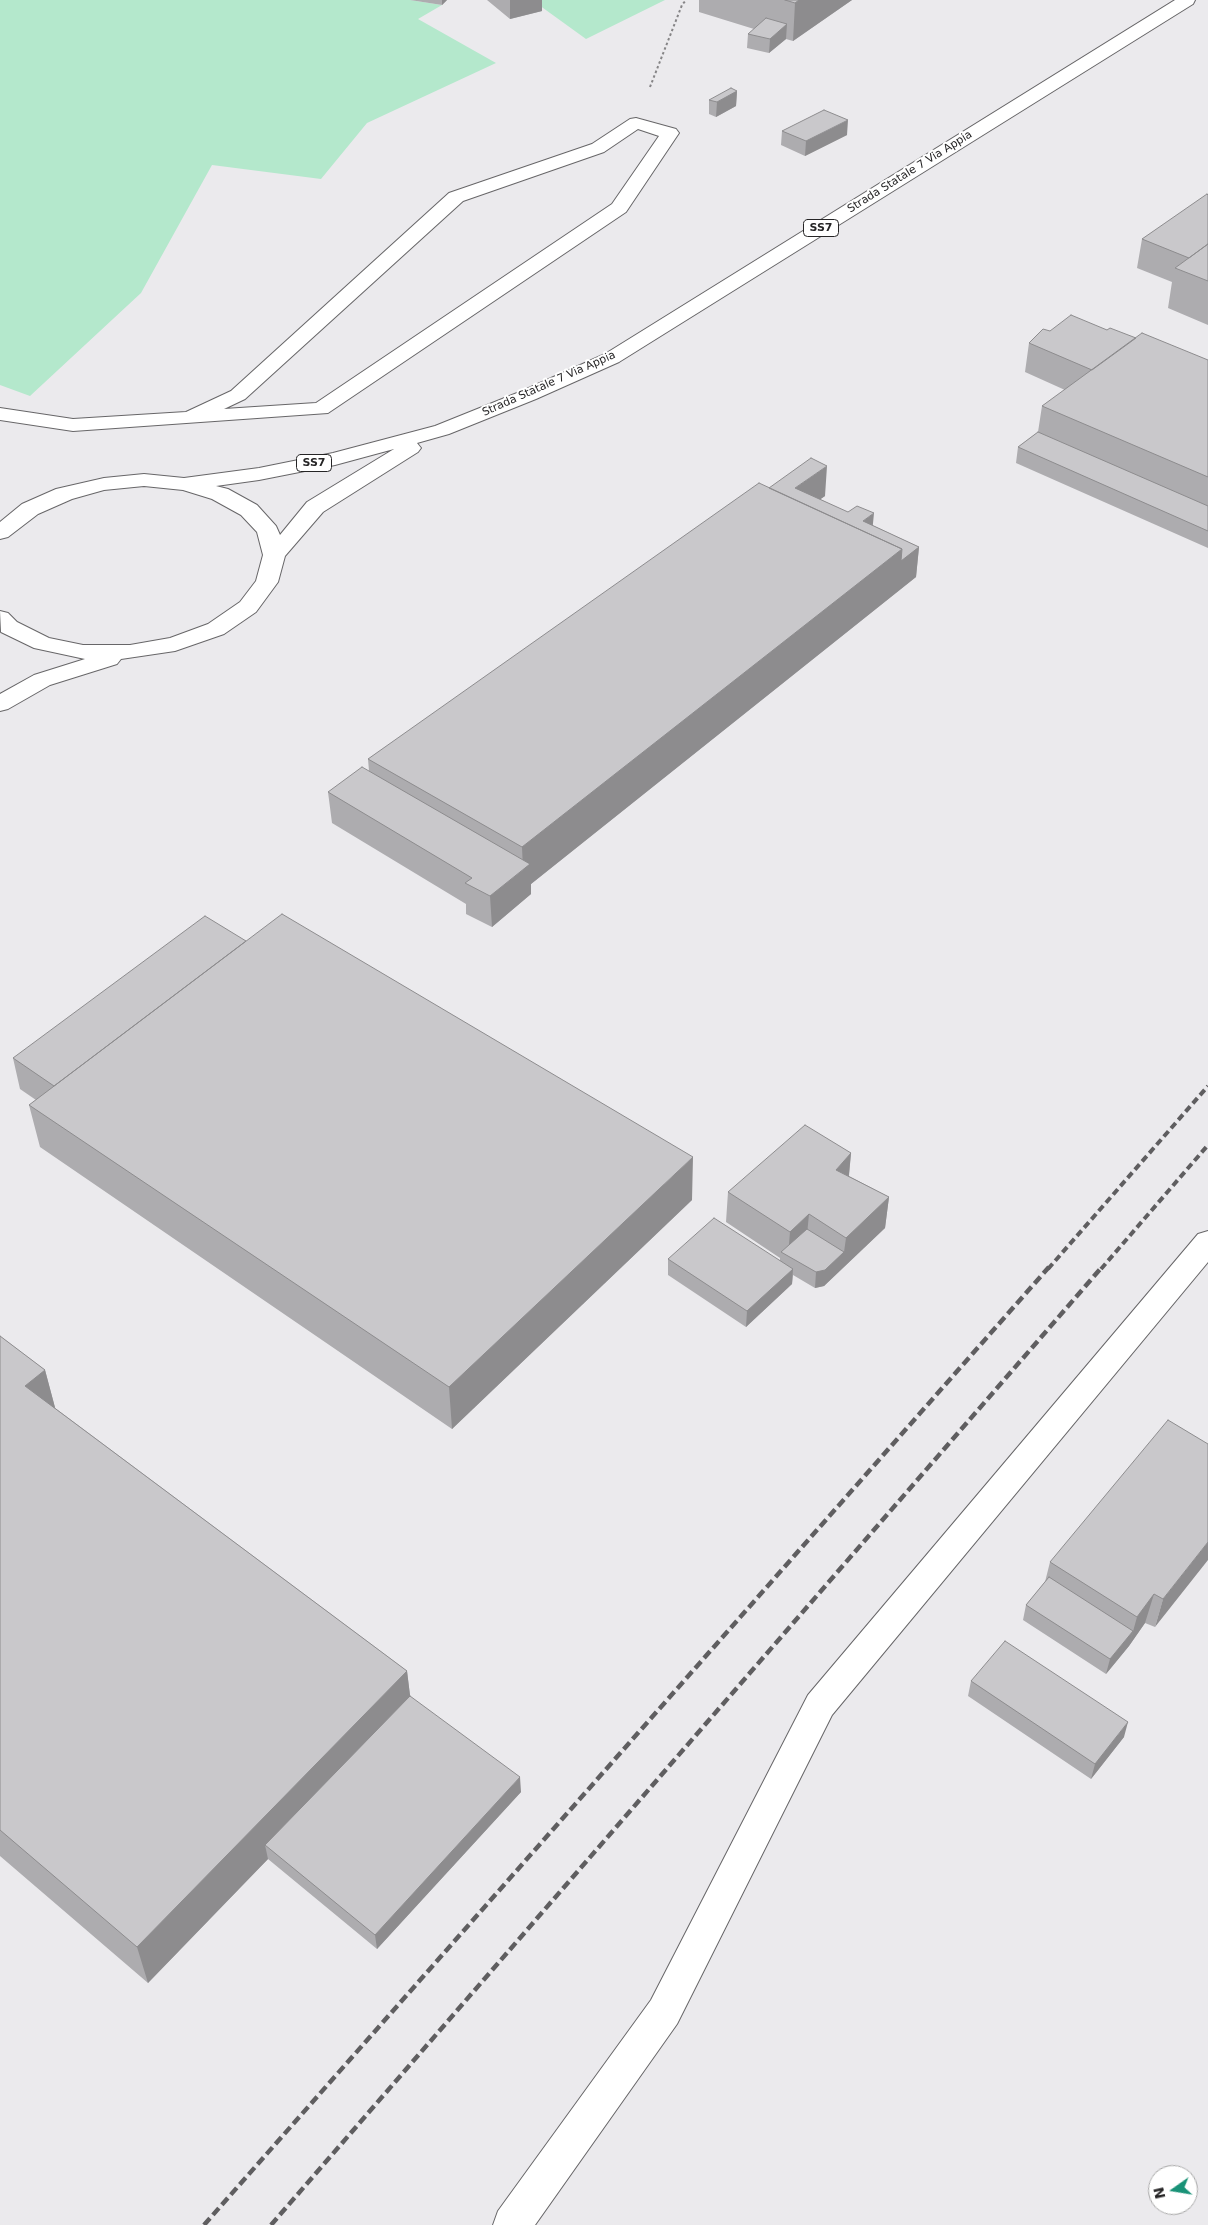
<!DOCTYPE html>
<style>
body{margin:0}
#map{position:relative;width:1208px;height:2225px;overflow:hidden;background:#ebeaed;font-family:"DejaVu Sans",sans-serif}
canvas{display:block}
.north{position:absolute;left:1148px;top:2165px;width:50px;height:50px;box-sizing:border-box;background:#fff;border:1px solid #a8a8a8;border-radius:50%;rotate:257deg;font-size:14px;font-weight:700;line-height:20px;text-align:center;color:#262526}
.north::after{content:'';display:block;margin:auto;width:18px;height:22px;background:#199277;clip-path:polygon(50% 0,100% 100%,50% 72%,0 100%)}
</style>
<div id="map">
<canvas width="1208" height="2225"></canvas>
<div class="north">N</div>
</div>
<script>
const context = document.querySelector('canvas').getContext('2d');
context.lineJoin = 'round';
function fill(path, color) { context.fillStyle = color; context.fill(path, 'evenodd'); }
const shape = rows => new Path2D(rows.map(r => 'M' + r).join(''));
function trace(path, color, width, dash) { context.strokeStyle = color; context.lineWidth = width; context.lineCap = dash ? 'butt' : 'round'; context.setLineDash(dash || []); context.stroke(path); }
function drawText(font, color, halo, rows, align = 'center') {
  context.font = font + ' "DejaVu Sans",sans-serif'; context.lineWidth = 4; context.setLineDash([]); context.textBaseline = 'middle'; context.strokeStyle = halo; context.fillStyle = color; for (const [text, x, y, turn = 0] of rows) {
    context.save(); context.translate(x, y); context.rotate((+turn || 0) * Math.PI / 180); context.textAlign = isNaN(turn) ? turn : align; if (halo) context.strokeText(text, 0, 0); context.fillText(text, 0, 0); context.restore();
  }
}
const green = shape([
 [0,0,410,0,442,5,418,19,496,63,367,123,321,179,212,165,141,293,30,396,0,385],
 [532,0,665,0,586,39]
]);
const path = shape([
 [650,87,682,5,686,0]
]);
const service = shape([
 [636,118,676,129,679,133,626,212,328,413,73,431,0,420,0,408,73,419,186,412,231,391,449,193,592,144,630,119,636,118],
 [638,129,659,136,612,204,316,403,224,409,245,399,463,201,604,152,638,129]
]);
const minor = shape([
 [1208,1231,1208,1262,832,1715,677,2024,535,2225,493,2225,498,2211,651,2000,808,1695,1198,1234,1208,1231]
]);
const primary = shape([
 [1175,0,1195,0,1193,4,619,362,536,399,449,434,417,443,421,448,418,452,323,512,285,556,278,582,256,612,224,634,175,651,121,659,117,664,50,685,8,709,0,711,0,694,34,675,85,659,34,648,1,632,0,611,8,613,17,622,49,638,83,645,130,645,170,638,208,624,240,602,256,581,263,555,257,532,241,515,212,499,183,490,144,486,104,490,72,499,38,514,8,537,0,539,0,522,22,504,56,489,104,478,144,474,184,478,259,468,333,453,435,426,522,391,605,354,1175,0],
 [394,449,307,502,280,535,276,526,257,505,228,489,216,486,259,480,335,465,394,449]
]);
const railFar1 = shape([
 [1048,1269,1208,1086],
 [1101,1269,1208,1145]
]);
const rail = shape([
 [204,2225,1049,1267],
 [271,2225,1102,1267]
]);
const wall = shape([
 [410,0,447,0,442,5],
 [487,0,542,0,542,11,510,19],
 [699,0,852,0,793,41,786,39,769,53,747,48,748,34,754,29,699,12],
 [737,91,736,106,716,117,709,114,709,100],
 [782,131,847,135,805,156,781,145],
 [1208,195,1208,325,1168,308,1172,282,1137,268,1142,239],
 [1107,330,1208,360,1208,548,1016,463,1018,447,1038,432,1042,406,1065,390,1025,372,1029,343,1050,331],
 [769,488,825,496,820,499,872,525,919,547,916,577,531,884,531,894,492,927,466,914,466,904,332,823,328,792,369,771,368,759],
 [246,941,692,1200,452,1429,40,1147,29,1105,36,1100,20,1089,13,1058],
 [851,1153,849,1176,889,1197,885,1228,824,1286,815,1288,793,1275,792,1284,746,1327,668,1275,668,1259,780,1260,780,1258,726,1222,728,1192],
 [0,1336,45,1370,55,1408,407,1671,410,1696,521,1792,377,1949,268,1859,148,1983,0,1856],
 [1208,1444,1155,1627,1145,1623,1129,1646,1106,1674,1023,1620,1026,1605,1045,1582,1050,1562],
 [971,1681,1124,1737,1091,1779,968,1696]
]);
const shadedWall = shape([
 [442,0,447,0,442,5],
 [510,0,542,0,542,11,510,19],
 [799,0,852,0,793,41,795,3],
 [787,24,786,39,769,53,770,39],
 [737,91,736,106,716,117,717,102],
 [848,120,847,135,805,156,806,141],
 [827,466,825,496,800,514,795,488],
 [874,513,871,544,863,521],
 [919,547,916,577,531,884,531,894,492,927,490,896,523,870,522,847,902,549],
 [851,1153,848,1184,836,1170],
 [693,1157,692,1200,452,1429,449,1387],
 [889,1197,885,1228,824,1286,815,1288,816,1272,844,1252,846,1238],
 [809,1214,806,1245,788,1256,790,1232],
 [793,1269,792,1284,746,1327,747,1311],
 [45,1370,56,1411,25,1386],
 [1208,1542,1208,1560,1155,1627,1163,1599],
 [1154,1594,1145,1623,1129,1646,1137,1617],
 [1133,1631,1129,1646,1106,1674,1110,1659],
 [407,1671,412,1711,265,1845,268,1859,148,1983,137,1947],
 [1128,1722,1124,1737,1091,1779,1095,1764],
 [520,1777,521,1792,377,1949,375,1935]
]);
const building = shape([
 [785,0,799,0,795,3,785,0],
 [766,18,787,24,770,39,748,34,766,18],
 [731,88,737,91,717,102,709,100,731,88],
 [824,110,848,120,806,141,782,131,824,110],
 [1207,194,1208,195,1208,244,1189,258,1142,239,1207,194],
 [1208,244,1208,281,1175,268,1208,244],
 [1071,315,1107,330,1110,328,1136,338,1092,370,1029,343,1043,329,1050,331,1071,315],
 [1142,333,1208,360,1208,477,1042,406,1142,333],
 [1038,432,1208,506,1208,531,1018,447,1038,432],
 [811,458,827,466,795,488,848,512,857,506,874,513,863,521,919,547,901,561,902,549,769,488,811,458],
 [759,483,902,549,522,847,368,759,759,483],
 [362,767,530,864,490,896,465,883,472,878,328,792,362,767],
 [282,914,693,1157,449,1387,29,1105,282,914],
 [205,916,246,941,54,1086,13,1058,205,916],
 [805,1125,851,1153,836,1170,889,1197,846,1238,809,1214,790,1232,728,1192,805,1125],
 [714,1218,793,1269,747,1311,668,1259,714,1218],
 [807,1229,844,1252,825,1270,816,1272,781,1252,807,1229],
 [0,1336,45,1370,25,1386,407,1671,137,1947,0,1830,0,1336],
 [1168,1420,1208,1444,1208,1542,1163,1599,1154,1594,1137,1617,1050,1562,1168,1420],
 [1049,1577,1133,1631,1110,1659,1026,1605,1049,1577],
 [1005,1641,1128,1722,1095,1764,971,1681,1005,1641],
 [410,1696,520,1777,375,1935,265,1845,410,1696]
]);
const farStreetnames = [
 ["Strada Statale 7 Via Appia",910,172,-32],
 ["Strada Statale 7 Via Appia",549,384,-24]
];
const shields = [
 [821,228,35],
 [314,463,35]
];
const shieldNames = [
 ["SS7",821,228],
 ["SS7",314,463]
];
fill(green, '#b4e8cc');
trace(service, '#676668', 2);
trace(minor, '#676668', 2);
trace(primary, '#676668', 2);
trace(path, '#868587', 2, [2.5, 2.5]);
fill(service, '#fff');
fill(minor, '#fff');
fill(primary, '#fff');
trace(railFar1, '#5f5e60', 4, [7, 4]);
trace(rail, '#5f5e60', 4.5, [9, 4.5]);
fill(wall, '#adacaf');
fill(shadedWall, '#8d8c8e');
fill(building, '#c9c8cb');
trace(building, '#8d8c8e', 1);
drawText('11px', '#262526', '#fff', farStreetnames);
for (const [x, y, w] of shields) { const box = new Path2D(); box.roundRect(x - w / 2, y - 8.5, w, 17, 4); context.fillStyle = '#fff'; context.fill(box); trace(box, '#262526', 1); }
drawText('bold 11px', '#262526', null, shieldNames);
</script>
